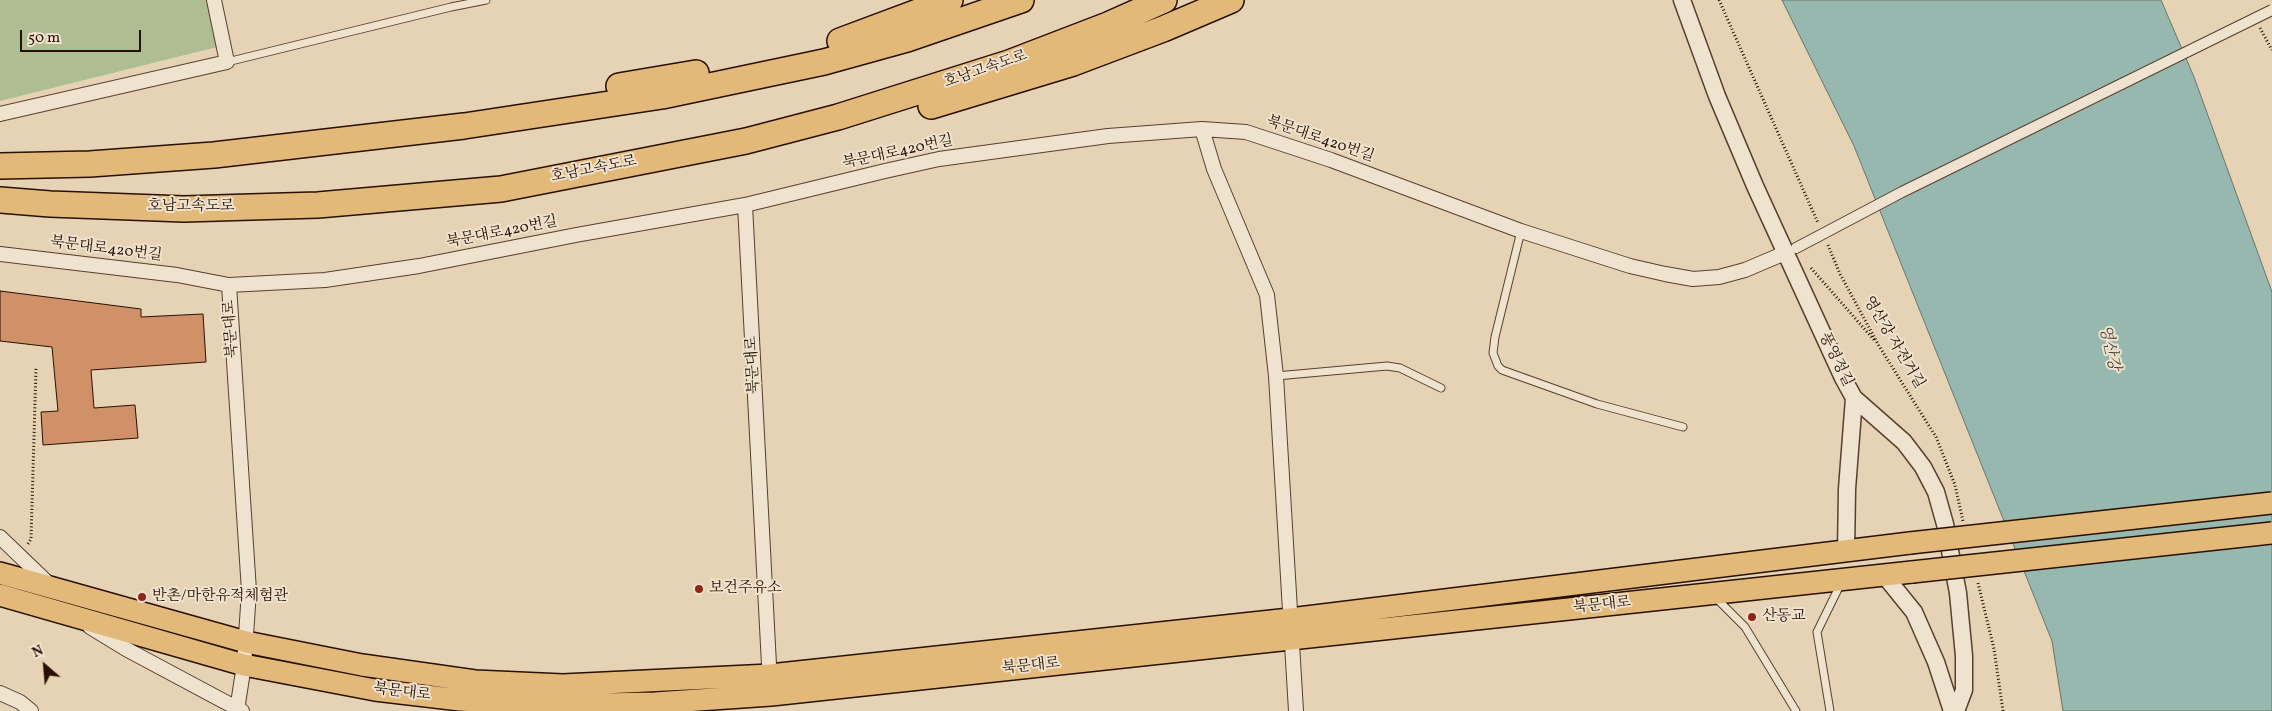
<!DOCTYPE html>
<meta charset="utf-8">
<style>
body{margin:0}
#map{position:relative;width:2272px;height:711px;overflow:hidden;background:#e6d2b4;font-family:Vollkorn,serif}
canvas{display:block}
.north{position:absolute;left:20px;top:641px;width:50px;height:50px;-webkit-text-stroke:4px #efe2ce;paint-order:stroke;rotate:333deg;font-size:14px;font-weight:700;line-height:20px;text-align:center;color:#281001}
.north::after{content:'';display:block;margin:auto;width:18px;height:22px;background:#281001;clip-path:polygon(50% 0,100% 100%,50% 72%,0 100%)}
.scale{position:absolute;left:20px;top:30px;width:121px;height:22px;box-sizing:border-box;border:2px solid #281001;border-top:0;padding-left:6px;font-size:15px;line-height:18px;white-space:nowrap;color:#281001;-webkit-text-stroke:4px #efe2ce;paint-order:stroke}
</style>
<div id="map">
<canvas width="2272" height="711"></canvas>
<div class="north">N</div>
<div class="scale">50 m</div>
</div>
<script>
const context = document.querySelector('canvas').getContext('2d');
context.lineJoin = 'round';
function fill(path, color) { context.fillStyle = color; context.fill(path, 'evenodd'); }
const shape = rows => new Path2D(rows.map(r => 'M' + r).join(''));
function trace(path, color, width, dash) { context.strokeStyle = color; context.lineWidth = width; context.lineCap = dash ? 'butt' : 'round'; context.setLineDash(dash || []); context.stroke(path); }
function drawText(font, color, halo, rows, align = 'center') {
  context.font = font + ' Vollkorn,"Noto Serif KR",serif'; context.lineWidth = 4; context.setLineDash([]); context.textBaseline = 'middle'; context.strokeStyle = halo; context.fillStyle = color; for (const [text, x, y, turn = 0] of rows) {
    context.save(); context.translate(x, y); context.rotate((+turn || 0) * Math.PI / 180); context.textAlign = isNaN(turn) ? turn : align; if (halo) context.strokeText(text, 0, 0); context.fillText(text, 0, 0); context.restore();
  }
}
const green = shape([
 [0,0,208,0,217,47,0,101]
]);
const water = shape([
 [1782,0,2161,0,2194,77,2272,292,2272,711,2063,711,2052,641,1854,146,1782,0]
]);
const building = shape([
 [0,291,141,309,141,317,203,314,206,362,91,370,94,408,135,405,138,438,43,445,41,412,58,411,52,347,0,341,0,291]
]);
const path = shape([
 [1719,0,1818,223],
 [2260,28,2272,50],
 [1828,245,1840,274,1879,346,1936,437,1955,485,1963,521],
 [1811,268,1875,341],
 [28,544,31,539,36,368],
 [1978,583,1994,649,2003,711]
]);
const service = shape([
 [227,62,451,7,486,0],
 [1521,231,1495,337,1493,353,1498,366,1502,370,1597,404,1683,427],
 [1276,376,1387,366,1400,368,1441,388],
 [1716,598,1745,627,1796,711],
 [1830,711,1817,632,1841,583]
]);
const pedestrian = shape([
 [1796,248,1815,238]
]);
const minor = shape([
 [0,114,227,62,214,0],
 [1202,129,1214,169,1267,295,1276,376,1296,711],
 [745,205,770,684],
 [0,254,177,275,229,285,325,280,419,266,576,235,745,205,885,171,939,159,1108,136,1202,129,1246,132,1331,160,1521,231,1630,266,1665,274,1693,279,1719,277,1745,270,1785,253],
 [229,285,249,591,244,665,237,710],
 [0,537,50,585],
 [90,627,126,649,242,711],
 [0,693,20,702,31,711]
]);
const tertiary = shape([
 [1682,0,1717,96,1755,186,1843,378,1854,398,1904,442,1923,467,1936,492,1945,524,1958,593,1964,656,1964,690,1956,711],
 [1846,552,1847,489,1854,398],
 [1884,575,1914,612,1936,662,1952,711]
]);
const primary = shape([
 [0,573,246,642,362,665,475,681,563,685,770,675,1290,619,1910,543],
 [0,595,244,665,375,690,460,700,549,705,655,703,771,695,1912,572]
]);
const motorway = shape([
 [840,41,950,0],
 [619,86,696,73],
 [931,106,1073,63,1163,29,1231,0],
 [0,166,90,164,214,155,464,126,662,96,824,62,907,39,1021,0],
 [0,200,50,204,184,209,318,205,501,189,746,141,838,117,1009,63,1108,25,1164,0]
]);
const pedestrianBridge = shape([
 [1815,238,1902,192,2272,10]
]);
const primaryBridge = shape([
 [1910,543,2272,503],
 [1912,572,2272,533]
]);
const markers = [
 [699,589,5,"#8f2418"],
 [142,597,5,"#8f2418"],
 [1752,617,5,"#8f2418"]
];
const streetNames = [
 ["호남고속도로",986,70,-19],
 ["북문대로420번길",1320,140,19],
 ["북문대로420번길",898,153,-12],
 ["호남고속도로",594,170,-11],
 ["호남고속도로",191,207],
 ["북문대로420번길",502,233,-11],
 ["북문대로420번길",106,250,7],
 ["북문대로",232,329,-94],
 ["영산강 자전거길",1893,343,59],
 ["풍영정길",1835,360,64],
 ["북문대로",754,365,-93],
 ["북문대로",1602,606,-6],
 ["북문대로",1031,667,-6],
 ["북문대로",402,693,7]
];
const poiNames = [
 ["보건주유소",709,589],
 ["반촌/마한유적체험관",152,597],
 ["산동교",1762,617]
];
const waterNames = [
 ["영산강",2108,348,77]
];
fill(green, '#aebd92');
fill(water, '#96b8ae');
trace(water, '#6a7569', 1);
fill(building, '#d09068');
trace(building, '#281001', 1);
trace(service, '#58402e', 9);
trace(pedestrian, '#58402e', 12);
trace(minor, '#58402e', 16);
trace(tertiary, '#58402e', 19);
trace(primary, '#281001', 24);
trace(motorway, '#281001', 28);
trace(path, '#281001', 3, [1, 2.5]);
trace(service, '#efe2ce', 7);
trace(pedestrian, '#efe2ce', 10);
trace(minor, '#efe2ce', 14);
trace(tertiary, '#efe2ce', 16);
trace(primary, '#e3b97a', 21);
trace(motorway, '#e3b97a', 25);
trace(pedestrianBridge, '#58402e', 12, []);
trace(primaryBridge, '#281001', 24, []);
trace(pedestrianBridge, '#efe2ce', 10);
trace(primaryBridge, '#e3b97a', 21);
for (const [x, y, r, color] of markers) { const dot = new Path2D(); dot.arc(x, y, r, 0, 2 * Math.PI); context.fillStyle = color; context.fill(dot); trace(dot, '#efe2ce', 2); }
drawText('15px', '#281001', '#efe2ce', streetNames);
drawText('15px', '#281001', '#efe2ce', poiNames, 'left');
drawText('italic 16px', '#4e4b3e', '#efe2ce', waterNames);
</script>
